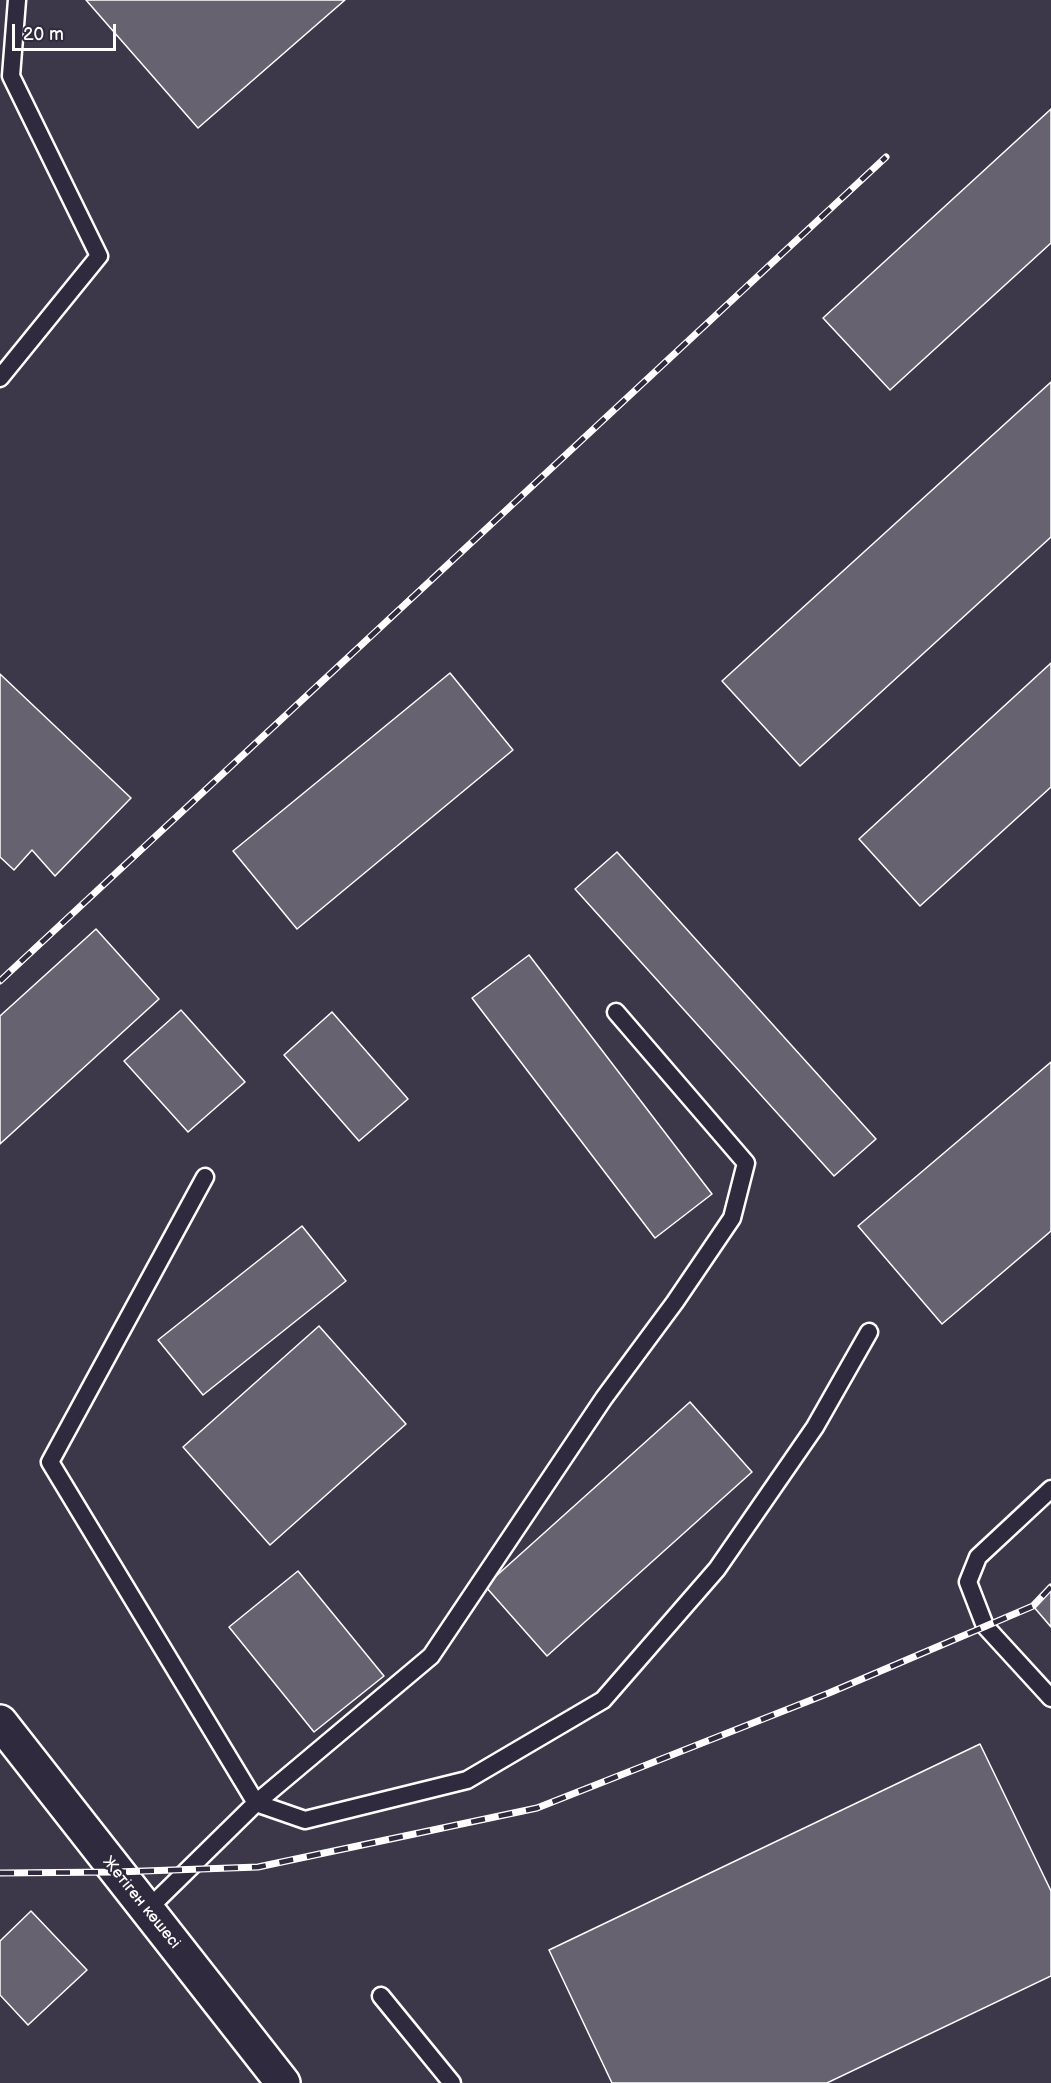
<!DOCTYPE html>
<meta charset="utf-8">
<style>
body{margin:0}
#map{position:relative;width:1051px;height:2083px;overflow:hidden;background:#3c3749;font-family:"Balsamiq Sans",sans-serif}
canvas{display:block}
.scale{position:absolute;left:12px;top:24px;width:104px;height:27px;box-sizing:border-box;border:3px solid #fff;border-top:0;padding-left:8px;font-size:18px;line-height:21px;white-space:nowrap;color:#fff;-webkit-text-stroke:4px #2f2a3d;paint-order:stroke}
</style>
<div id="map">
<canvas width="1051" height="2083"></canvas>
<div class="scale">20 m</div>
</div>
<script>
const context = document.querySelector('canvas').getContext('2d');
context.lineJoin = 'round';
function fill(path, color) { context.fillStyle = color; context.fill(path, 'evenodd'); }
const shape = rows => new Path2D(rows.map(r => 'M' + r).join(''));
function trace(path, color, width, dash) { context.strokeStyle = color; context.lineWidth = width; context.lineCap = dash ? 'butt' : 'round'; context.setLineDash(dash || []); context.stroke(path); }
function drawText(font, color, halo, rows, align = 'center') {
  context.font = font + ' "Balsamiq Sans",sans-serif'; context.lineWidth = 5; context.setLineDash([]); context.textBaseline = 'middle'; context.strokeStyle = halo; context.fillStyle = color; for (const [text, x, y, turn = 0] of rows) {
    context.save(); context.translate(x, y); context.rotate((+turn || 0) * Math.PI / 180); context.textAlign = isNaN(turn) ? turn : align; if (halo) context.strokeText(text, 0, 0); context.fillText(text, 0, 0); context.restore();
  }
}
const building = shape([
 [86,0,345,0,198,128,86,0],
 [1051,109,1051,243,890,390,823,318,1051,109],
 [1051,382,1051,537,800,766,722,681,1051,382],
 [1051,663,1051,787,920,906,859,839,1051,663],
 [450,673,513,750,297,929,233,851,450,673],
 [0,674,131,798,55,876,32,850,14,870,0,857,0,674],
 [617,852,876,1139,834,1176,575,889,617,852],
 [96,929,159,999,0,1144,0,1016,96,929],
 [529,955,712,1194,655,1238,472,998,529,955],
 [181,1010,245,1082,188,1132,124,1061,181,1010],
 [332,1012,408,1099,359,1141,284,1055,332,1012],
 [1051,1062,1051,1231,942,1324,858,1226,1051,1062],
 [302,1226,346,1281,203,1395,158,1340,302,1226],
 [319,1326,406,1424,270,1545,183,1447,319,1326],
 [690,1402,752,1472,547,1656,485,1586,690,1402],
 [298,1571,384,1676,314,1732,229,1627,298,1571],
 [1051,1590,1051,1627,1033,1606,1051,1590],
 [980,1744,1051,1891,1051,1976,827,2083,612,2083,549,1950,980,1744],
 [31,1911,87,1970,28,2025,0,1995,0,1941,31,1911]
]);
const lane = shape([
 [0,378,99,256,11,76,17,0],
 [616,1012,746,1163,732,1218,675,1302,604,1398,431,1656,256,1803,305,1820,467,1780,603,1700,717,1569,815,1427,869,1332],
 [1051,1489,978,1557,968,1582,985,1626,1051,1698],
 [148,1909,256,1803,50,1462,205,1177],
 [381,1996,452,2083]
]);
const secondary = shape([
 [0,1722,283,2083]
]);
const rail = shape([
 [0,981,886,157],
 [0,1873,116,1872,258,1867,537,1808,829,1693,1033,1606,1051,1587]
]);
const streetNames = [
 ["Жетіген көшесі",141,1903,51]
];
fill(building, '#666270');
trace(building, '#fff', 1.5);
trace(lane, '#fff', 21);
trace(secondary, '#fff', 38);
trace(lane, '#2f2a3d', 16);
trace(secondary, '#2f2a3d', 33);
trace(rail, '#fff', 7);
trace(rail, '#2f2a3d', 4.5, [14]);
drawText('16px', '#fff', '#2f2a3d', streetNames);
</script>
